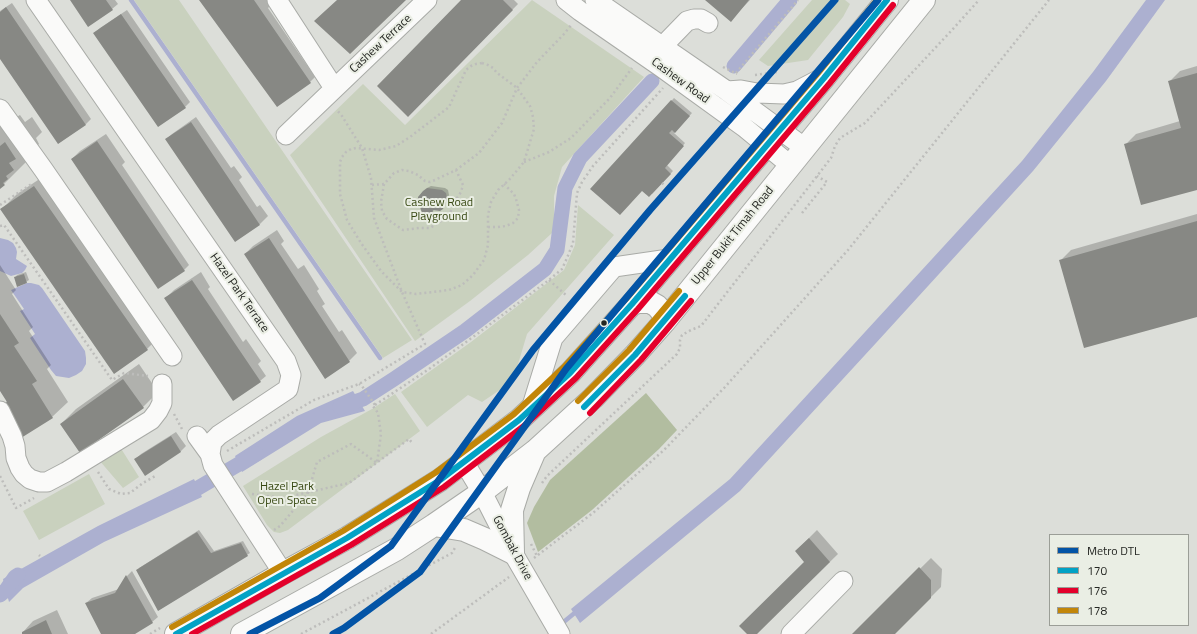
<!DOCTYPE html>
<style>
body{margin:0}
#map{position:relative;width:1197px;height:634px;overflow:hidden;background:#dcded9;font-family:"Titillium Web",sans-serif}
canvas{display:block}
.legend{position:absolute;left:1049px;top:534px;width:140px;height:92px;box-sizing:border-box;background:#eaeee4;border:1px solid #9b9e97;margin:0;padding:5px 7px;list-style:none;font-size:12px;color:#252723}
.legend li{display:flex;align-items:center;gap:8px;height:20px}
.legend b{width:20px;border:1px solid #9b9e97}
</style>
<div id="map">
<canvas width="1197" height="634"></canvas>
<ul class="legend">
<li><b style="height:5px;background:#0354a6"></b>Metro DTL</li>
<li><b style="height:5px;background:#02a2c5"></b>170</li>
<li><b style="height:5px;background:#e4002b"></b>176</li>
<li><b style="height:5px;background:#c28609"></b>178</li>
</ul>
</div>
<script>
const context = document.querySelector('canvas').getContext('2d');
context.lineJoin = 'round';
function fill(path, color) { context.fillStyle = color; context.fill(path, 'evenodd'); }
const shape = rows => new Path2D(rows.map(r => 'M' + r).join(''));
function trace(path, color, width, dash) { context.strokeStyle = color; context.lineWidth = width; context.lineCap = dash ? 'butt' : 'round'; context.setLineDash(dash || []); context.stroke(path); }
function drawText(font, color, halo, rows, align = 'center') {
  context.font = font + ' "Titillium Web",sans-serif'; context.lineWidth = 4; context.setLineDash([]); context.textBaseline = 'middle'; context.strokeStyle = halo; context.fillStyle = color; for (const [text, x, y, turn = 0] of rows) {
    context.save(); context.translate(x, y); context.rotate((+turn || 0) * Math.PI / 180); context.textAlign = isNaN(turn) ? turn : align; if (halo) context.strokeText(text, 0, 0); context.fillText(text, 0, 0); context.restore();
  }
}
const green = shape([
 [134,0,179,0,412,340,383,358],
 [532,0,644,77,562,167,554,196,554,225,552,233,528,255,470,301,415,341,290,155,363,84,405,125],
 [812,0,845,0,850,4,843,17,808,60,768,66,759,60],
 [578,205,614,235,527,334,513,381,482,402,468,395,427,427,401,392,471,342,564,270,575,245],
 [395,394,420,431,288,530,280,533,274,532,267,525,243,486,321,437,372,409],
 [120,447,139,477,123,488,99,460],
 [89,474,105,504,39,540,23,511]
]);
const forest = shape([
 [646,393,677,430,659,449,592,510,538,552,527,523,534,507,550,480]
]);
const water = shape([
 [1146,0,1165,0,1106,81,1033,171,876,343,740,491,580,623,571,609,730,479,1022,161,1093,72],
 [0,238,8,240,13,243,16,248,17,252,16,259,27,266,25,270,22,273,11,276,0,271],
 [27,283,31,283,39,285,42,288,85,351,86,358,86,364,82,371,76,375,69,378,56,376,51,370,30,338,35,334,20,311,24,309,11,290],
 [353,391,365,411,321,423,242,472,235,456,297,416],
 [194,479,202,497,104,542,23,588,9,602,3,579,98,526]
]);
const shadow = shape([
 [71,0,115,0,118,4,112,9,88,26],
 [201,0,267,0,271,5,268,8,315,77,310,82],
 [463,0,514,0,518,4,408,116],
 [706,0,750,0,731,20],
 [12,3,91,119,86,124,59,143,0,58,0,11],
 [127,10,190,102,185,107,95,33,100,28],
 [1197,66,1197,189,1125,145,1136,134,1180,121,1169,82,1180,71],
 [674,98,692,113,674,133,685,143,667,165,673,171,652,194,642,189,592,189],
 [20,115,25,122,32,117,42,132,36,138,39,144,32,151,30,158,0,188,0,120,11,120],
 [196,117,231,168,234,166,242,177,239,180,257,207,260,205,268,216,260,224,235,241,167,139,172,134],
 [106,134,125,162,122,165,189,265,184,270,72,159,80,151],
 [50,172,162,334,147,349,2,209,17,194],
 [431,186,445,188,448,190,449,195,445,205,442,208,434,209,431,217,429,219,427,188],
 [1197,214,1197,316,1060,261,1071,250],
 [277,230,284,241,281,244,298,269,304,265,319,289,317,291,325,304,322,306,339,332,342,330,357,353,349,361,245,254,253,246],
 [0,265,16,290,12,294,33,327,29,331,51,365,47,369,68,402,52,417,21,437,2,407,7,401,0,389],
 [26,272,29,280,26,282,15,278,17,275],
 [201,272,210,287,208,289,243,342,246,339,261,361,258,364,266,376,260,381,166,298,174,290],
 [139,364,158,392,143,407,61,424,76,409],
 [176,432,186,446,180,452,136,459,141,454],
 [199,530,214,551,243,541,250,553,159,610,139,568],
 [817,530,838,554,756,634,749,634,805,562,796,551],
 [931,558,942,569,941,587,894,634,854,634],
 [132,571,158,617,152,622,133,634,102,634,86,603,92,598,119,589,127,576],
 [57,610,68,634,24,634,23,632,33,621]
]);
const stream = shape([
 [131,0,380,358],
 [560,625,577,611]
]);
const canal = shape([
 [734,66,790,0],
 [340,407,363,399,394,379,465,331,545,269,557,250,565,188,580,158,652,81],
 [180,497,198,488,256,454],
 [0,595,6,590,15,577,18,575]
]);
const building = shape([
 [70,0,106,0,113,10,88,27],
 [199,0,254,0,311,83,277,107],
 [337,0,406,0,350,54,314,21],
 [461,0,503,0,513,10,408,117,377,86],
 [705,0,749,0,731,22],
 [6,7,86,125,58,144,0,59,0,12],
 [121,14,186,108,158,127,93,33],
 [1197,73,1197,190,1141,205,1124,144,1181,128,1168,81],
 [671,100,690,116,675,133,672,130,669,133,684,146,665,168,671,174,649,197,642,191,620,215,590,189],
 [191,122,260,225,235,242,165,139],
 [97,141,185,271,158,289,71,159],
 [5,142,16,159,9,163,14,170,6,176,8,179,3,183,5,185,0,189,0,146],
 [34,186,148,350,114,374,0,209],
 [427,188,442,190,446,193,447,198,443,209,440,211,433,210,429,220,426,221,424,219,418,201,418,197,423,191],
 [1197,221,1197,317,1084,348,1059,260],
 [269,238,350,362,325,379,244,254],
 [24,274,27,283,17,287,14,277],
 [192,280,261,382,233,401,164,298],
 [0,314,19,343,14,346,37,381,32,384,53,418,21,438,1,406,7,402,0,391],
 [123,379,144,408,80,453,60,424],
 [171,436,181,452,145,476,134,459],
 [197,532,211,553,241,543,248,556,158,611,136,570],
 [809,538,830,562,757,634,747,634,739,626,804,562,795,551],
 [919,567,931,580,931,598,895,634,852,634],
 [126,575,153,623,135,634,101,634,85,603,115,593],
 [46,620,52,634,22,634,22,632]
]);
const path = shape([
 [482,63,488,65,493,68,497,73,517,88,530,106,533,117,534,129,524,162,509,180,498,190,491,202,488,215,488,245,484,260,473,275,462,285,449,290,416,294,402,292,381,271,361,243,347,220,340,194,340,162,342,157,346,152,351,149,356,148,379,150,396,146,410,137,449,107,466,70,471,66,476,64,482,63],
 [723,67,737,74],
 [736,73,798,0],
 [755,75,777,72],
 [524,162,549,152,571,138,610,98,632,68],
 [662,183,665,186],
 [384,184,381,202,382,211,387,219,403,230,419,228,430,228,446,218,450,214,453,204,461,192,463,185,456,170],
 [372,185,384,184,394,173,402,170,409,171,418,175,425,181,430,182,435,180,456,170,479,153,502,123,517,88,537,62,564,34,572,24],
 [0,205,33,183],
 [802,213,827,182,817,176],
 [0,226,4,225,112,380,124,373,148,376],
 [488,227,498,227,506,226,513,223,518,218,519,210,516,199,514,194,504,184],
 [549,280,567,296],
 [375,405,429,369,473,337,549,280,562,269,567,258,573,243,577,193,582,182,593,166,663,88],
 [174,414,182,429],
 [227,451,314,400,359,384,425,344,402,292,374,218,371,178,362,148,342,116,337,110],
 [98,472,109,489,121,494,130,493,143,483,157,475],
 [0,476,16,508,34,498],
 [542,483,547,476,677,354,680,348,680,340,682,335,691,330,701,326,831,158,835,146,840,138,865,123,952,30,979,0],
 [252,494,283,498,349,483,409,439,413,444],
 [274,530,280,526,308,493,317,462,351,444,377,463,381,434,378,413,373,406,375,405,362,386,359,384],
 [531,544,537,556],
 [39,555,40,556],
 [534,558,593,513,664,450,725,387,848,250,1049,0],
 [150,634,160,628],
 [301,634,452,553,456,546],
 [431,634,509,577]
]);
const minor = shape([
 [36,0,286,361,291,375,288,389,219,435,212,442,210,454,213,465,283,573],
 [277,0,334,88],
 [566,0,580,11,661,67,744,127,790,165],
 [595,0,727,91,805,148],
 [654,55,687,21,694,19,701,19,708,23],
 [727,91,741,90,757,93,784,94,797,91,822,78],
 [0,109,43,169,172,356],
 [286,135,427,0],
 [531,409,553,338,614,267,669,259],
 [0,411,12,436,15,446,16,458,20,468,24,474,30,479,39,482,47,482,66,472,151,420,158,411,162,403,162,384],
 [197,436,210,454],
 [464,462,482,492,513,553,560,634],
 [791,634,843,581]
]);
const highway = shape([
 [632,304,638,302,650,302,657,306,662,312,665,321],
 [434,525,464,530,485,539,513,553,512,510,519,488,534,453],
 [176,634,283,573,347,538,440,480,519,420,570,373,632,304,824,78,887,0],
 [242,634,397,549,434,525,482,492,535,451,593,398,635,355,665,321,924,0]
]);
const bus1 = shape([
 [584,407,635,355,685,296],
 [176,634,347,538,440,480,519,420,570,373,632,304,824,78,887,0]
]);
const bus2 = shape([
 [590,413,641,360,691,301],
 [192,634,351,545,444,487,524,426,576,378,638,309,830,83,893,5]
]);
const bus3 = shape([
 [578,401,629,350,679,291],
 [172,627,343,531,435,473,514,414,564,367,626,299,818,73,877,0]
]);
const metro1 = shape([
 [250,634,320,598,391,546,533,350,650,210,835,0],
 [333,634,344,628,420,572,566,369,878,0]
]);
const markers = [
 [604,323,3.5,"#252723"]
];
const streetNames = [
 ["Cashew Terrace",381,44,-43],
 ["Cashew Road",680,81,36],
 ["Upper Bukit Timah Road",733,236,-51],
 ["Hazel Park Terrace",239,293,55],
 ["Gombak Drive",512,548,62]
];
const parkNames = [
 ["Cashew Road",439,203],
 ["Playground",439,217],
 ["Hazel Park",287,487],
 ["Open Space",287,501]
];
fill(green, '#c9d1be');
fill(forest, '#b2bda0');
fill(water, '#acb0d0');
fill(shadow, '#0003');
trace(stream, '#acb0d0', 4.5);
trace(canal, '#acb0d0', 15);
fill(building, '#878884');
trace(minor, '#a9aba7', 21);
trace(highway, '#a9aba7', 24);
trace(path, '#bdbdbb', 2.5, [2, 3]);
trace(minor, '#fafaf9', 19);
trace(highway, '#fafaf9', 22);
trace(bus1, '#02a2c5', 6);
trace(bus2, '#e4002b', 6);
trace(bus3, '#c28609', 6);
trace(metro1, '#0354a6', 7);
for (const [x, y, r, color] of markers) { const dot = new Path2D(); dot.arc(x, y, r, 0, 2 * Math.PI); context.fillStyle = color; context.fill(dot); trace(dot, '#eaeee4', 1.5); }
drawText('12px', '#252723', '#eaeee4', streetNames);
drawText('12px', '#374812', '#eaeee4', parkNames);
</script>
